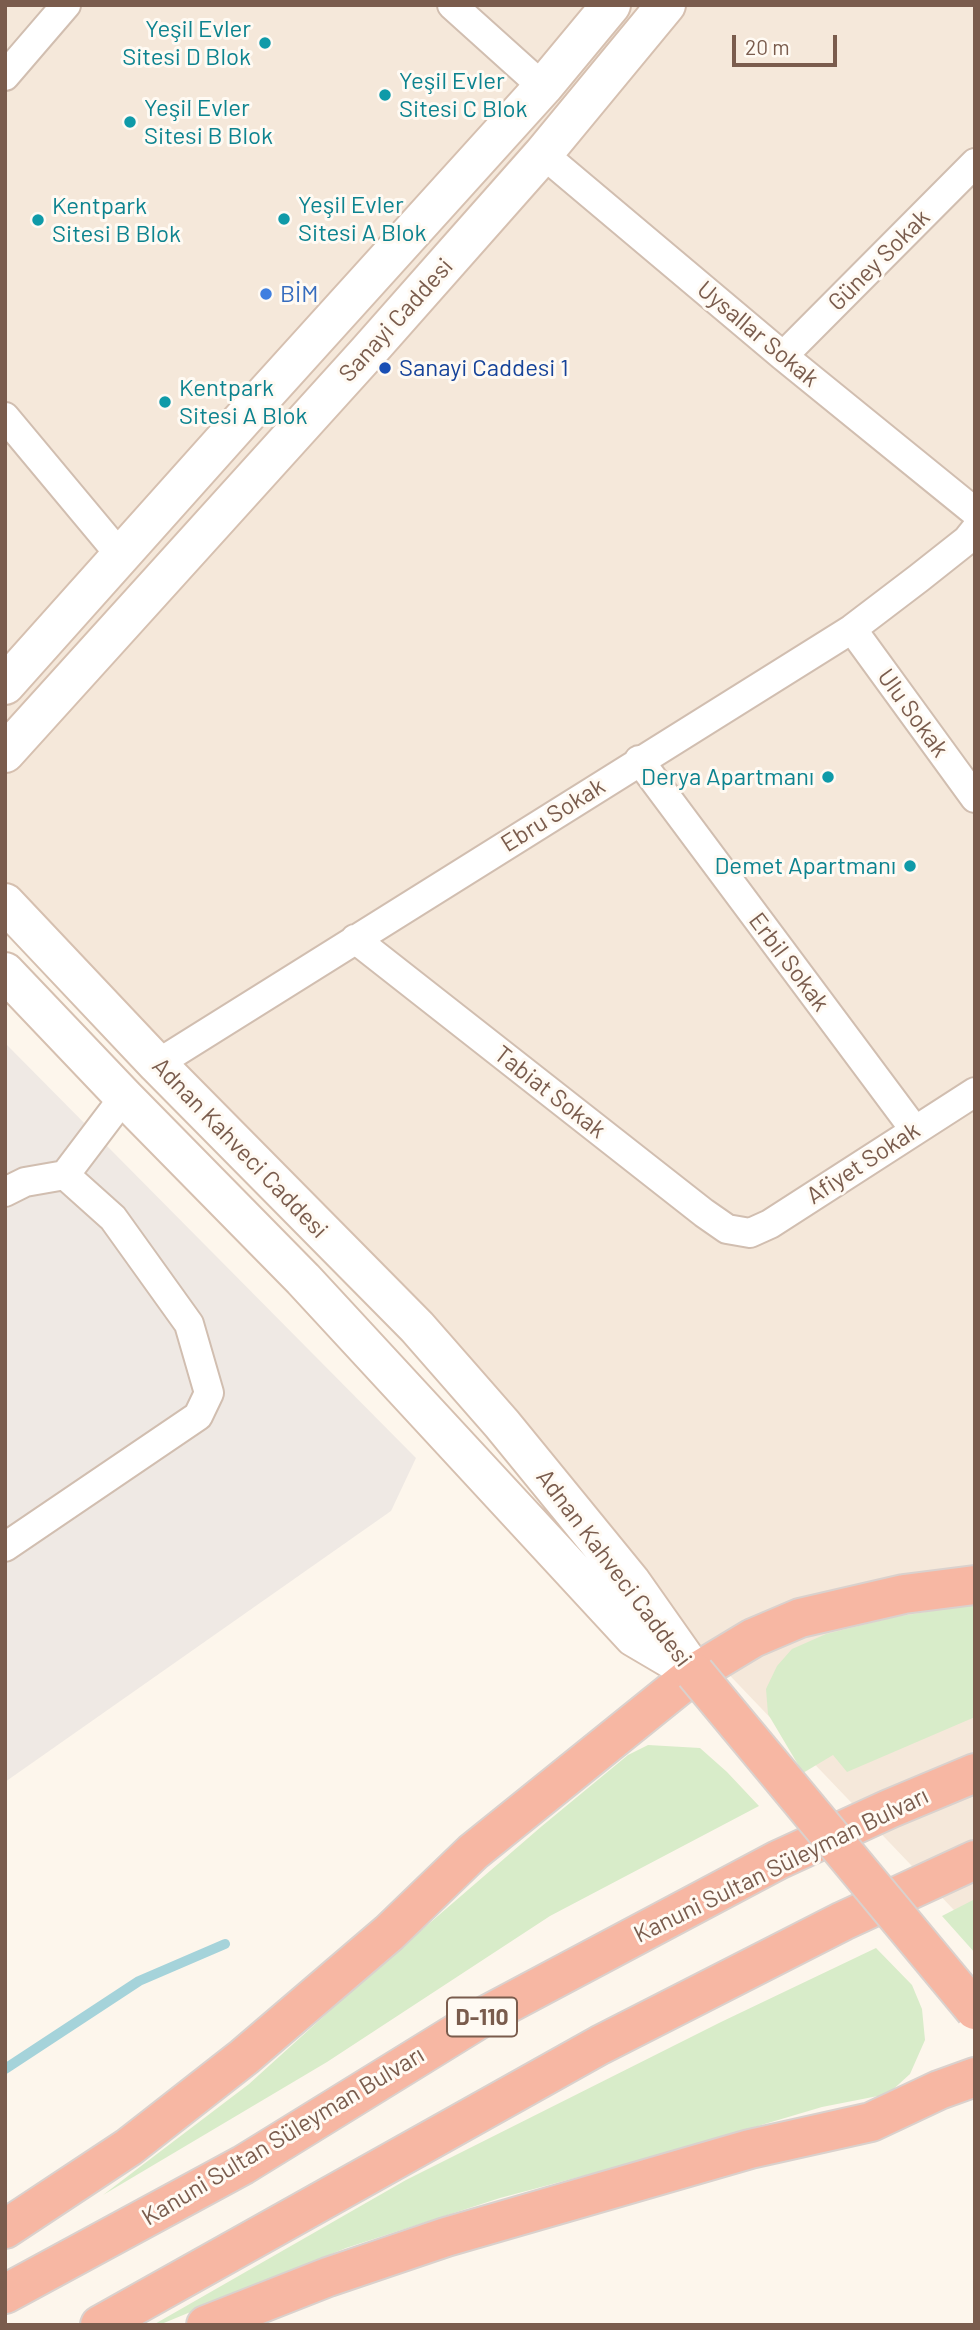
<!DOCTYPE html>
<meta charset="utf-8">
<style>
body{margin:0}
#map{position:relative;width:980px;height:2330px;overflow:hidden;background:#fdf6ec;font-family:Barlow,sans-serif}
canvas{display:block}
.frame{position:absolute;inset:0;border:7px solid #7a5c4d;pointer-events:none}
.scale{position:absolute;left:732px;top:35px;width:105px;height:32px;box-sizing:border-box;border:4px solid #7a5c4d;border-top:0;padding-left:9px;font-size:21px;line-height:24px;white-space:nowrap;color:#7a5c4d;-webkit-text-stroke:5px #fffaf3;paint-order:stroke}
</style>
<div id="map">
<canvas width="980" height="2330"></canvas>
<div class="frame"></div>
<div class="scale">20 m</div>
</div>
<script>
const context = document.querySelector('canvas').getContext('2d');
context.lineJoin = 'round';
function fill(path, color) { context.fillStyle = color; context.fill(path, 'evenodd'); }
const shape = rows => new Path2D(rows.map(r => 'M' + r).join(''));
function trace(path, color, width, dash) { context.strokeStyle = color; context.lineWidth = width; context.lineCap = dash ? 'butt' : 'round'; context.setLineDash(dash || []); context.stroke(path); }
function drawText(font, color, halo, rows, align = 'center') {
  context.font = font + ' Barlow,sans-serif'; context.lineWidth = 6; context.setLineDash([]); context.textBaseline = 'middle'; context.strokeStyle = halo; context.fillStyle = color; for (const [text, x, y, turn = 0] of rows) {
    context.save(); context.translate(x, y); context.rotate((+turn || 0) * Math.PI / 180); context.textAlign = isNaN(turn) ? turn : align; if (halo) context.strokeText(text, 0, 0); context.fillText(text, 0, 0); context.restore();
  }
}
const residential = shape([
 [5,5,975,5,975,1932,5,917]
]);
const industrial = shape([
 [5,1043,416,1458,391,1511,5,1782]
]);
const green = shape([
 [975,1604,975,1717,847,1772,833,1755,803,1773,768,1714,766,1689,777,1666,792,1649,826,1634,895,1617],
 [648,1745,700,1748,727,1772,759,1806,550,1916,327,2062,103,2195,249,2084,366,1978,542,1826,628,1755],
 [975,1899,975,1953,942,1916],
 [876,1948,912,1985,922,2009,925,2040,910,2074,888,2094,822,2107,650,2158,500,2198,346,2248,159,2325,153,2325,406,2180,721,2022]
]);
const stream = shape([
 [5,2069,139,1981,225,1944]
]);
const street = shape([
 [452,5,543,87],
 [5,76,66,5],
 [543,154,783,356,975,512],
 [783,356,975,163],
 [5,417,121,556],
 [852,629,975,798],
 [639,760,914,1129],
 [355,939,704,1213,727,1229,750,1233,770,1224,975,1092],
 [157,1064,852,629,919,578,967,540,975,530],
 [65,1175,124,1097],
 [5,1192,25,1182,65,1175,113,1218,189,1324,209,1393,198,1416,5,1547]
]);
const secondary = shape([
 [5,685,267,392,543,87,611,5],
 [5,753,367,353,543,154,666,5],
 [5,903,157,1064,417,1327,502,1424,631,1582,695,1673],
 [5,972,124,1097,303,1279,634,1637,685,1667]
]);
const highway = shape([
 [5,2229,129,2147,244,2057,389,1933,473,1852,695,1673,753,1638,800,1618,904,1594,975,1585],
 [5,2294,243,2165,481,2018,778,1860,889,1809,975,1773],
 [100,2325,600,2045,843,1921,975,1860],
 [206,2325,328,2277,446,2237,750,2149,871,2122,939,2090,975,2077]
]);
const highwayBridge = shape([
 [695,1673,975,2010]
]);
const markers = [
 [265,43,7,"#0f9aa8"],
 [385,95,7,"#0f9aa8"],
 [130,122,7,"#0f9aa8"],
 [284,219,7,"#0f9aa8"],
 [38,220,7,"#0f9aa8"],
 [266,294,7,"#3f7fe0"],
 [385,368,7,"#1a4fb4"],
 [165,402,7,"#0f9aa8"],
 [828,777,7,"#0f9aa8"],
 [910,866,7,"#0f9aa8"]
];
const shields = [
 [482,2017,70]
];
const shieldNames = [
 ["D-110",482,2017]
];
const cultureNames = [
 ["Yeşil Evler",251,29,"right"],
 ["Sitesi D Blok",251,57,"right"],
 ["Yeşil Evler",399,81],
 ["Sitesi C Blok",399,109],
 ["Yeşil Evler",144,108],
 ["Sitesi B Blok",144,136],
 ["Yeşil Evler",298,205],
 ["Sitesi A Blok",298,233],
 ["Kentpark",52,206],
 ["Sitesi B Blok",52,234],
 ["Kentpark",179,388],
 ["Sitesi A Blok",179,416],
 ["Derya Apartmanı",814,777,"right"],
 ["Demet Apartmanı",896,866,"right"]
];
const streetNames = [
 ["Güney Sokak",879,260,-45],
 ["Sanayi Caddesi",396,320,-48],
 ["Uysallar Sokak",758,334,40],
 ["Ulu Sokak",913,713,54],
 ["Ebru Sokak",553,815,-32],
 ["Erbil Sokak",789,962,53],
 ["Tabiat Sokak",550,1092,38],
 ["Adnan Kahveci Caddesi",240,1148,46],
 ["Afiyet Sokak",863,1163,-33],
 ["Adnan Kahveci Caddesi",614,1568,53],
 ["Kanuni Sultan Süleyman Bulvarı",781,1865,-26],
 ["Kanuni Sultan Süleyman Bulvarı",283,2136,-31]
];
const shopNames = [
 ["BİM",280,294]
];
const transitNames = [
 ["Sanayi Caddesi 1",399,368]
];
fill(residential, '#f5e8da');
fill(industrial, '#efe9e4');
fill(green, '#d8ecc9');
trace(stream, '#a5d3da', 10);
trace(street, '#d1beb0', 32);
trace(secondary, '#d6c0b0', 42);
trace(highway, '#dad1cd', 42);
trace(street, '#fff', 28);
trace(secondary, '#fff', 38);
trace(highway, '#f7b7a3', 38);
trace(highwayBridge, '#dad1cd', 42, []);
trace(highwayBridge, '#f7b7a3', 38);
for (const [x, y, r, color] of markers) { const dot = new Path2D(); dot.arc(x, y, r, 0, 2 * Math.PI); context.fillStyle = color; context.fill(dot); trace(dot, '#fffaf3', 2.5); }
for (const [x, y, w] of shields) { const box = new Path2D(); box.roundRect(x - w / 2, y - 19.5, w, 39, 5); context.fillStyle = '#fffaf3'; context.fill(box); trace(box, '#7a5c4d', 2); }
drawText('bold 23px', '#7a5c4d', null, shieldNames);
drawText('24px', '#0d838f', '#fffaf3', cultureNames, 'left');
drawText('24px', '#7a5c4d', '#fffaf3', streetNames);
drawText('24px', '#366cbe', '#fffaf3', shopNames, 'left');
drawText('24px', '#164399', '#fffaf3', transitNames, 'left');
</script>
